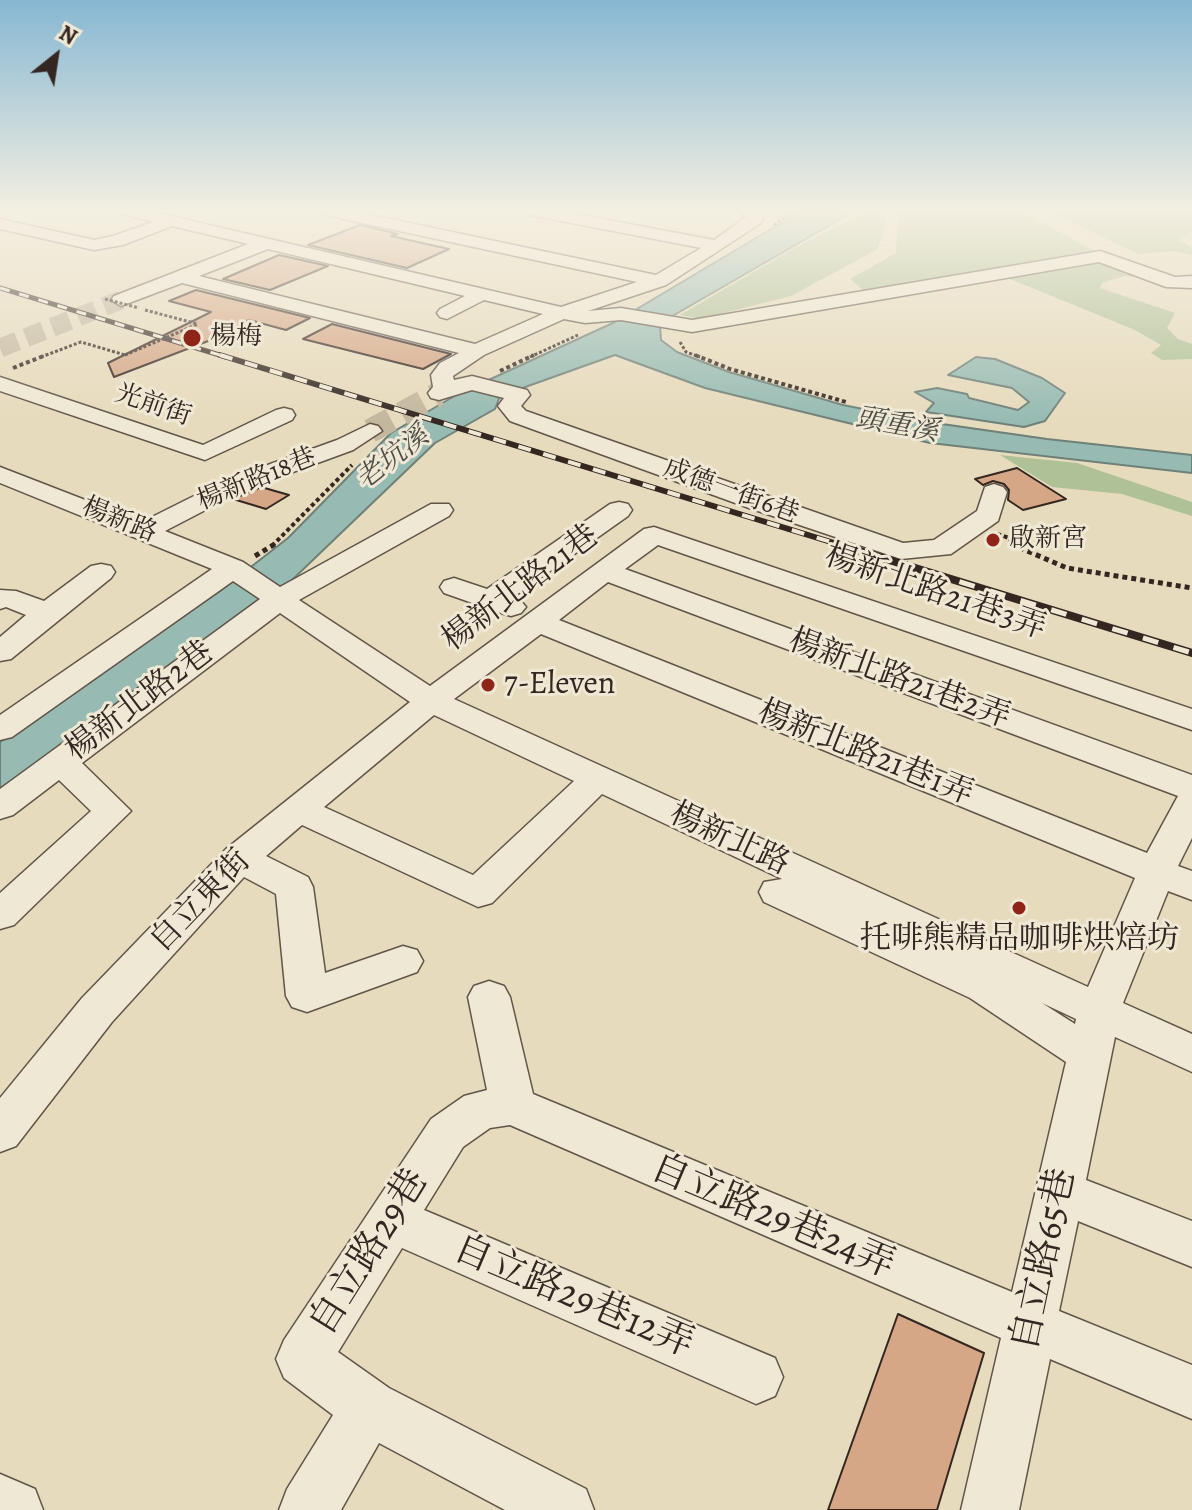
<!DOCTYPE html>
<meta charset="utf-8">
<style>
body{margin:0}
#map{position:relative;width:1192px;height:1510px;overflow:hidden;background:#e7dbbd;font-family:Alegreya,serif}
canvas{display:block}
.north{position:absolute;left:16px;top:16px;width:80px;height:80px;-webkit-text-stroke:6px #efe8d4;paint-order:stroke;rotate:30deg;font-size:22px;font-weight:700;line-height:32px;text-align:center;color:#342722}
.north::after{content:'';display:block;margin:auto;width:28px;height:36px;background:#342722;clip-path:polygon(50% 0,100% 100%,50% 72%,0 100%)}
</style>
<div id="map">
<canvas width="1192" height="1510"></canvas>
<div class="north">N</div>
</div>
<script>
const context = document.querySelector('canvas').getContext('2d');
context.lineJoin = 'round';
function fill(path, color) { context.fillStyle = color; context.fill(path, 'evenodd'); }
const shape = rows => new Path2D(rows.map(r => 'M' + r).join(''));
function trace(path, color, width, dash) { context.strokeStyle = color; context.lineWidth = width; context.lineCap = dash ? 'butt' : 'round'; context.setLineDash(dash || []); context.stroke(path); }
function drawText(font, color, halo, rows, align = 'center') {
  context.font = font + ' Alegreya,"Noto Serif TC",serif'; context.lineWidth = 6; context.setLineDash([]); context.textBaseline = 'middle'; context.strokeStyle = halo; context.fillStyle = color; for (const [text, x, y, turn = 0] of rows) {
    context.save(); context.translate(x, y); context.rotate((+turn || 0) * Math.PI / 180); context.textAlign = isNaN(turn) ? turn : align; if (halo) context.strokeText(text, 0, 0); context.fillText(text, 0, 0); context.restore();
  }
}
const green = shape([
 [898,210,1020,210,1099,254,864,291,850,279,896,253],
 [1046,210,1192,210,1192,232,1180,240,1192,248,1192,255,1174,251,1138,254],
 [876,212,887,218,878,249,791,296,700,319,680,315,798,246,862,214],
 [1094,261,1153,278,1124,276,1102,283,1100,288,1175,313,1167,328,1178,339,1192,344,1192,359,1162,360,1151,353,1161,345,1135,330,1005,277],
 [1000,455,1077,463,1192,502,1192,516,1122,494,1052,487]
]);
const water = shape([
 [803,210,856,210,669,318,660,325,661,340,677,352,729,372,843,405,928,422,1047,439,1192,455,1192,473,930,443,705,388,615,355,500,396,495,409,435,443,292,580,0,795,0,742,220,591,288,538,391,433,458,394,615,322,803,210],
 [976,357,995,359,1042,378,1065,393,1045,421,1024,427,926,412,934,403,915,392,937,388,967,394,969,398,1018,410,1029,402,1012,388,948,375,976,357]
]);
const building = shape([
 [360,225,398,234,391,236,449,249,407,268,308,245,360,225],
 [279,255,328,266,270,290,223,279,279,255],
 [196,290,310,318,286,330,249,320,216,338,114,377,108,363,211,312,169,301,196,290],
 [332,324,451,354,423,369,303,339,332,324],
 [1017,468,1066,499,1023,510,1008,500,1009,490,1004,484,993,481,983,485,975,479,1017,468],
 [261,487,289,495,266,509,233,499,261,487],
 [898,1314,984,1353,937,1510,828,1510,898,1314]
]);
const minorTunnelFar1 = shape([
 [0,348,121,300]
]);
const minorTunnel = shape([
 [370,431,438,394]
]);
const pathFar2 = shape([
 [778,211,790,213],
 [774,225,796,210],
 [145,310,198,324],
 [680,342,686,352,700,357],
 [41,357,81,342,125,355],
 [530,357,578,335]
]);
const pathFar1 = shape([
 [695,355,730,369,846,402],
 [13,368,46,355],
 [500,371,534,355],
 [997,534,1009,538,1014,546],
 [272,546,352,465]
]);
const path = shape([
 [1011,544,1067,568,1192,588],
 [255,556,275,544]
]);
const minor = shape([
 [116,210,145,210,561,307,637,282,325,215,317,210,348,210,656,275,701,248,530,215,522,210,555,210,714,240,746,217,738,210,760,211,763,219,761,223,666,285,588,311,621,308,692,320,1100,251,1175,277,1192,276,1192,288,1166,287,1099,262,692,332,621,320,585,323,564,319,484,355,453,376,454,380,472,376,527,390,530,395,521,406,526,411,903,543,934,540,977,511,985,487,994,484,1003,487,1007,492,998,521,951,554,901,559,749,508,510,421,498,406,504,398,472,390,439,400,431,398,428,393,433,387,431,375,440,363,459,353,182,283,121,306,111,300,114,296,248,244,172,226,123,245,94,250,0,229,0,219,94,240,113,236,153,222,118,213,116,210],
 [268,249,465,296,440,309,437,313,440,317,447,319,484,300,543,314,475,344,199,276,268,249],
 [0,377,203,445,276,410,284,408,292,410,295,415,292,420,205,460,0,391,0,377],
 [370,424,378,426,382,431,353,450,244,490,165,531,243,562,280,587,431,504,449,504,453,510,449,516,299,600,430,686,644,529,654,527,1192,709,1192,730,658,545,625,569,1192,775,1192,838,1178,866,1192,871,1192,900,1168,891,1123,1003,1192,1034,1192,1072,1115,1037,1086,1180,1192,1221,1192,1267,1078,1221,1059,1311,1192,1365,1192,1419,1050,1359,1019,1510,961,1510,1001,1338,510,1125,490,1128,463,1147,424,1210,775,1358,783,1377,775,1396,756,1404,402,1248,338,1352,389,1388,586,1489,594,1510,505,1510,379,1443,341,1510,279,1510,287,1489,333,1415,284,1378,276,1359,284,1340,431,1119,464,1096,487,1090,468,997,474,986,489,981,504,986,510,997,533,1094,1012,1292,1066,1062,970,998,764,902,759,892,764,882,782,879,602,794,492,903,478,907,302,825,266,856,308,877,313,887,325,973,403,946,417,950,423,961,417,972,307,1012,292,1007,286,996,276,894,244,877,112,1022,16,1146,0,1152,0,1098,82,998,226,849,410,702,280,613,82,763,131,811,14,925,0,929,0,893,91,811,59,780,13,815,0,819,0,789,260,599,233,581,12,737,0,740,0,715,212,569,0,483,0,467,142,522,226,480,337,440,370,424],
 [608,582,1178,796,1147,853,559,620,608,582],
 [541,634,1135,878,1088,987,454,699,541,634],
 [434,715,574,781,473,875,324,807,434,715],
 [1042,1003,1076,1019,1075,1024,1042,1003],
 [619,502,628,504,632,510,628,516,512,598,521,601,526,607,521,613,511,616,501,613,444,593,440,587,444,581,454,578,487,589,610,504,619,502],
 [101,564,111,566,115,572,111,578,11,659,0,661,0,637,26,615,6,607,0,609,0,590,16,591,44,601,91,566,101,564],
 [0,1474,35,1489,43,1510,0,1510,0,1474]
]);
const railFar2 = shape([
 [0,288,226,357]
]);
const railFar1 = shape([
 [220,355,844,546]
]);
const rail = shape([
 [837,544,1192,653]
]);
const pathBridge = shape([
 [105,299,139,308],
 [125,355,198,324]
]);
const markers = [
 [192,338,10,"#8f2418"],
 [993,540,8,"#8f2418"],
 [488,685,8,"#8f2418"],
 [1019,908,8,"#8f2418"]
];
const farPoinames = [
 ["楊梅",210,338],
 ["啟新宮",1009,540]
];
const farStreetnames = [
 ["光前街",153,406,19],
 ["楊新路18巷",257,480,-22],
 ["成德一街6巷",731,492,20],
 ["楊新路",119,521,22]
];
const farWaternames = [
 ["頭重溪",897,426,10],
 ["老坑溪",393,459,-38]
];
const streetNames = [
 ["楊新北路21巷",521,589,-37],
 ["楊新北路21巷3弄",935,593,19],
 ["楊新北路21巷2弄",899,680,20],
 ["楊新北路2巷",140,702,-37],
 ["楊新北路21巷1弄",865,754,22],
 ["楊新北路",729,840,25],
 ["自立東街",201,902,-46]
];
const poiNames = [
 ["7-Eleven",504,685],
 ["托啡熊精品咖啡烘焙坊",1019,940,"center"]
];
const nearStreetnames = [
 ["自立路29巷24弄",772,1218,23],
 ["自立路29巷",370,1253,-58],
 ["自立路65巷",1045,1260,-78],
 ["自立路29巷12弄",573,1298,23]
];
fill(green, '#afc196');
fill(water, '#97bbb3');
trace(water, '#6f8079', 2);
fill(building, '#d6a786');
trace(building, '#342722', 2);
trace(minorTunnelFar1, '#c3b79e', 19, [19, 9]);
trace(minorTunnel, '#c3b79e', 24, [24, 12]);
trace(minor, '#615449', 3);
trace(pathFar2, '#342722', 3, [3, 2]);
trace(pathFar1, '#342722', 4, [4, 3]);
trace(path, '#342722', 5, [5, 4]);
fill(minor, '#efe8d4');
trace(railFar2, '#342722', 5);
trace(railFar1, '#342722', 6);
trace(rail, '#342722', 8);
trace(railFar2, '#efe8d4', 3, [10]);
trace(railFar1, '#efe8d4', 4, [13]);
trace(rail, '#efe8d4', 5, [16]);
trace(pathBridge, '#342722', 3, [3, 2]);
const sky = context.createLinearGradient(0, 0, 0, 421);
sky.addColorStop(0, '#87b7d3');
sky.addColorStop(0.5, '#f4efe1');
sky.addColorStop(1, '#f4efe100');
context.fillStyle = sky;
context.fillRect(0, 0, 1192, 421);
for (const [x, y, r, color] of markers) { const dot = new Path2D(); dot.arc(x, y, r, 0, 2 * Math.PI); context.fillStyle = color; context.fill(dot); trace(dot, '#efe8d4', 3); }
drawText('26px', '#342722', '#efe8d4', farPoinames, 'left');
drawText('26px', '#342722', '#efe8d4', farStreetnames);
drawText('italic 28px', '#4d4c46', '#efe8d4', farWaternames);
drawText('32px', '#342722', '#efe8d4', streetNames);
drawText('32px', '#342722', '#efe8d4', poiNames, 'left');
drawText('38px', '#342722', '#efe8d4', nearStreetnames);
</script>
